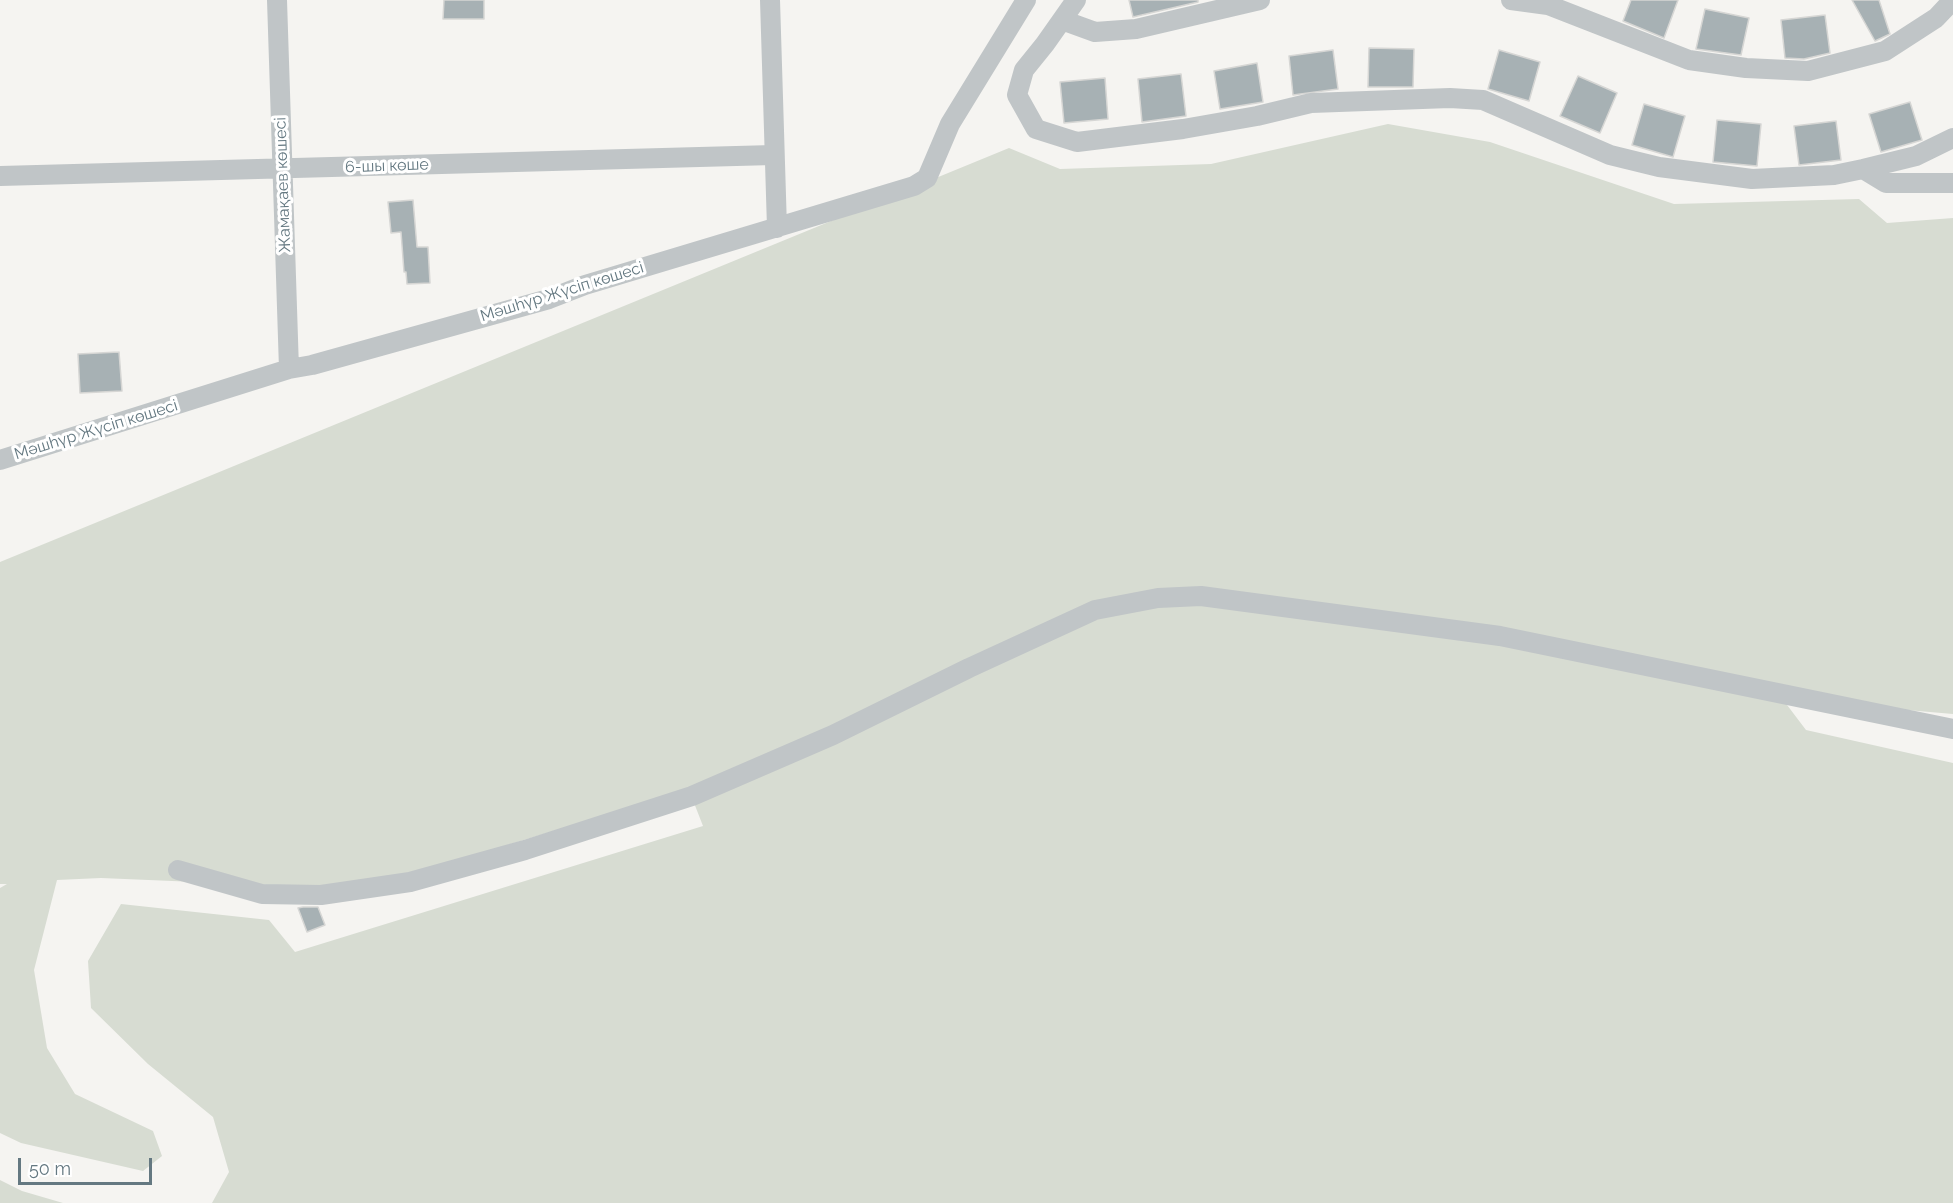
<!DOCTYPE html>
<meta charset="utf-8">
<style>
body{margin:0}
#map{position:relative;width:1953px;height:1203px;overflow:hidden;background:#f5f4f1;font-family:Raleway,sans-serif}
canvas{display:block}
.scale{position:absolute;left:18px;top:1158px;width:134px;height:27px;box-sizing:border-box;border:3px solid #647881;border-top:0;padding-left:8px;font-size:18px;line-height:21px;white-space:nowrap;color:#647881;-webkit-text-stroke:4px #fff;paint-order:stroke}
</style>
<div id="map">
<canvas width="1953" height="1203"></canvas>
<div class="scale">50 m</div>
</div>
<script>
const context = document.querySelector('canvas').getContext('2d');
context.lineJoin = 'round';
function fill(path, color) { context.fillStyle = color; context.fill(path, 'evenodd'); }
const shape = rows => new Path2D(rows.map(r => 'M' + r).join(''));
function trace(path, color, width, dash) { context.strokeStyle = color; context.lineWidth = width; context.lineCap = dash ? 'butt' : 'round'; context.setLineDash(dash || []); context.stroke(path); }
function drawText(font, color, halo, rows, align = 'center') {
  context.font = font + ' Raleway,sans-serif'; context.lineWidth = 6; context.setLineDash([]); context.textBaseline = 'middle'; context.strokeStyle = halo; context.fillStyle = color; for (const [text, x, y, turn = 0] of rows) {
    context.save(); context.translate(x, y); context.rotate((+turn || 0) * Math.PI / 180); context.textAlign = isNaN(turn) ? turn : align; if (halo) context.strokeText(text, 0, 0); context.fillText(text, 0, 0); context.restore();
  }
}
const green = shape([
 [1388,124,1490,142,1674,204,1859,199,1887,223,1953,218,1953,714,1803,701,1781,697,1806,730,1953,763,1953,1203,212,1203,229,1172,213,1117,148,1064,91,1008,88,961,121,904,269,920,295,952,703,826,689,790,362,889,101,878,57,880,34,970,47,1048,75,1094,153,1131,162,1156,143,1171,21,1143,0,1133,0,888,7,884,0,884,0,562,1009,148,1060,169,1211,164],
 [0,1180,22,1191,63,1203,0,1203]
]);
const building = shape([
 [444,0,484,0,484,19,443,19,444,0],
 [1129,0,1198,0,1198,2,1133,17,1129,0],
 [1631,0,1678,0,1664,38,1623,21,1631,0],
 [1852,0,1879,0,1890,34,1875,41,1852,0],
 [1705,9,1749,18,1741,55,1696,49,1705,9],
 [1825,15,1830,53,1804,59,1785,58,1781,20,1825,15],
 [1369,48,1414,49,1413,87,1368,87,1369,48],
 [1333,50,1338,89,1293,95,1289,56,1333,50],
 [1499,50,1540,62,1529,101,1488,89,1499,50],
 [1257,63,1263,102,1220,109,1214,71,1257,63],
 [1181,74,1186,116,1142,122,1138,79,1181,74],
 [1578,76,1617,93,1600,133,1560,116,1578,76],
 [1105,78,1108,119,1064,123,1060,82,1105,78],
 [1910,102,1922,140,1881,152,1869,114,1910,102],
 [1644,104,1685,116,1673,157,1632,145,1644,104],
 [1717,120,1761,124,1757,166,1713,162,1717,120],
 [1836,121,1841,160,1799,165,1794,126,1836,121],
 [413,200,417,247,428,247,430,283,407,284,406,272,404,272,401,232,391,233,388,202,413,200],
 [119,352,122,391,80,393,78,354,119,352],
 [303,907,318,907,325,925,307,932,298,908,303,907]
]);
const minor = shape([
 [277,0,289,369],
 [770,0,777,228],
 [1076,0,1045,44,1024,70,1017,95,1036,129,1077,142,1183,129,1257,116,1311,103,1450,98,1483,100,1610,155,1659,167,1752,179,1834,175,1863,169,1916,156,1953,138],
 [1511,0,1548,5,1689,60,1746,68,1808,71,1885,51,1936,18,1953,0],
 [1062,20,1095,32,1136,29,1260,0],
 [1863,169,1886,183,1953,183],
 [0,176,773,155],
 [0,460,289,369,312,365,549,299,585,285,914,186,927,178,950,124,1026,0],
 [178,870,262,894,321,895,410,882,525,850,692,796,833,735,969,668,1095,610,1158,598,1201,596,1500,636,1953,729]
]);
const streetNames = [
 ["6-шы көше",387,166,-2],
 ["Жамақаев көшесі",283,185,-92],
 ["Мәшhүр Жүсіп көшесі",562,292,-17],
 ["Мәшhүр Жүсіп көшесі",96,430,-17]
];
fill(green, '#d7dcd2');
fill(building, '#a7b1b4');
trace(building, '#d6d6d4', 1.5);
trace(minor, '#c0c5c7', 20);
drawText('16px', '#647881', '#fff', streetNames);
</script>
